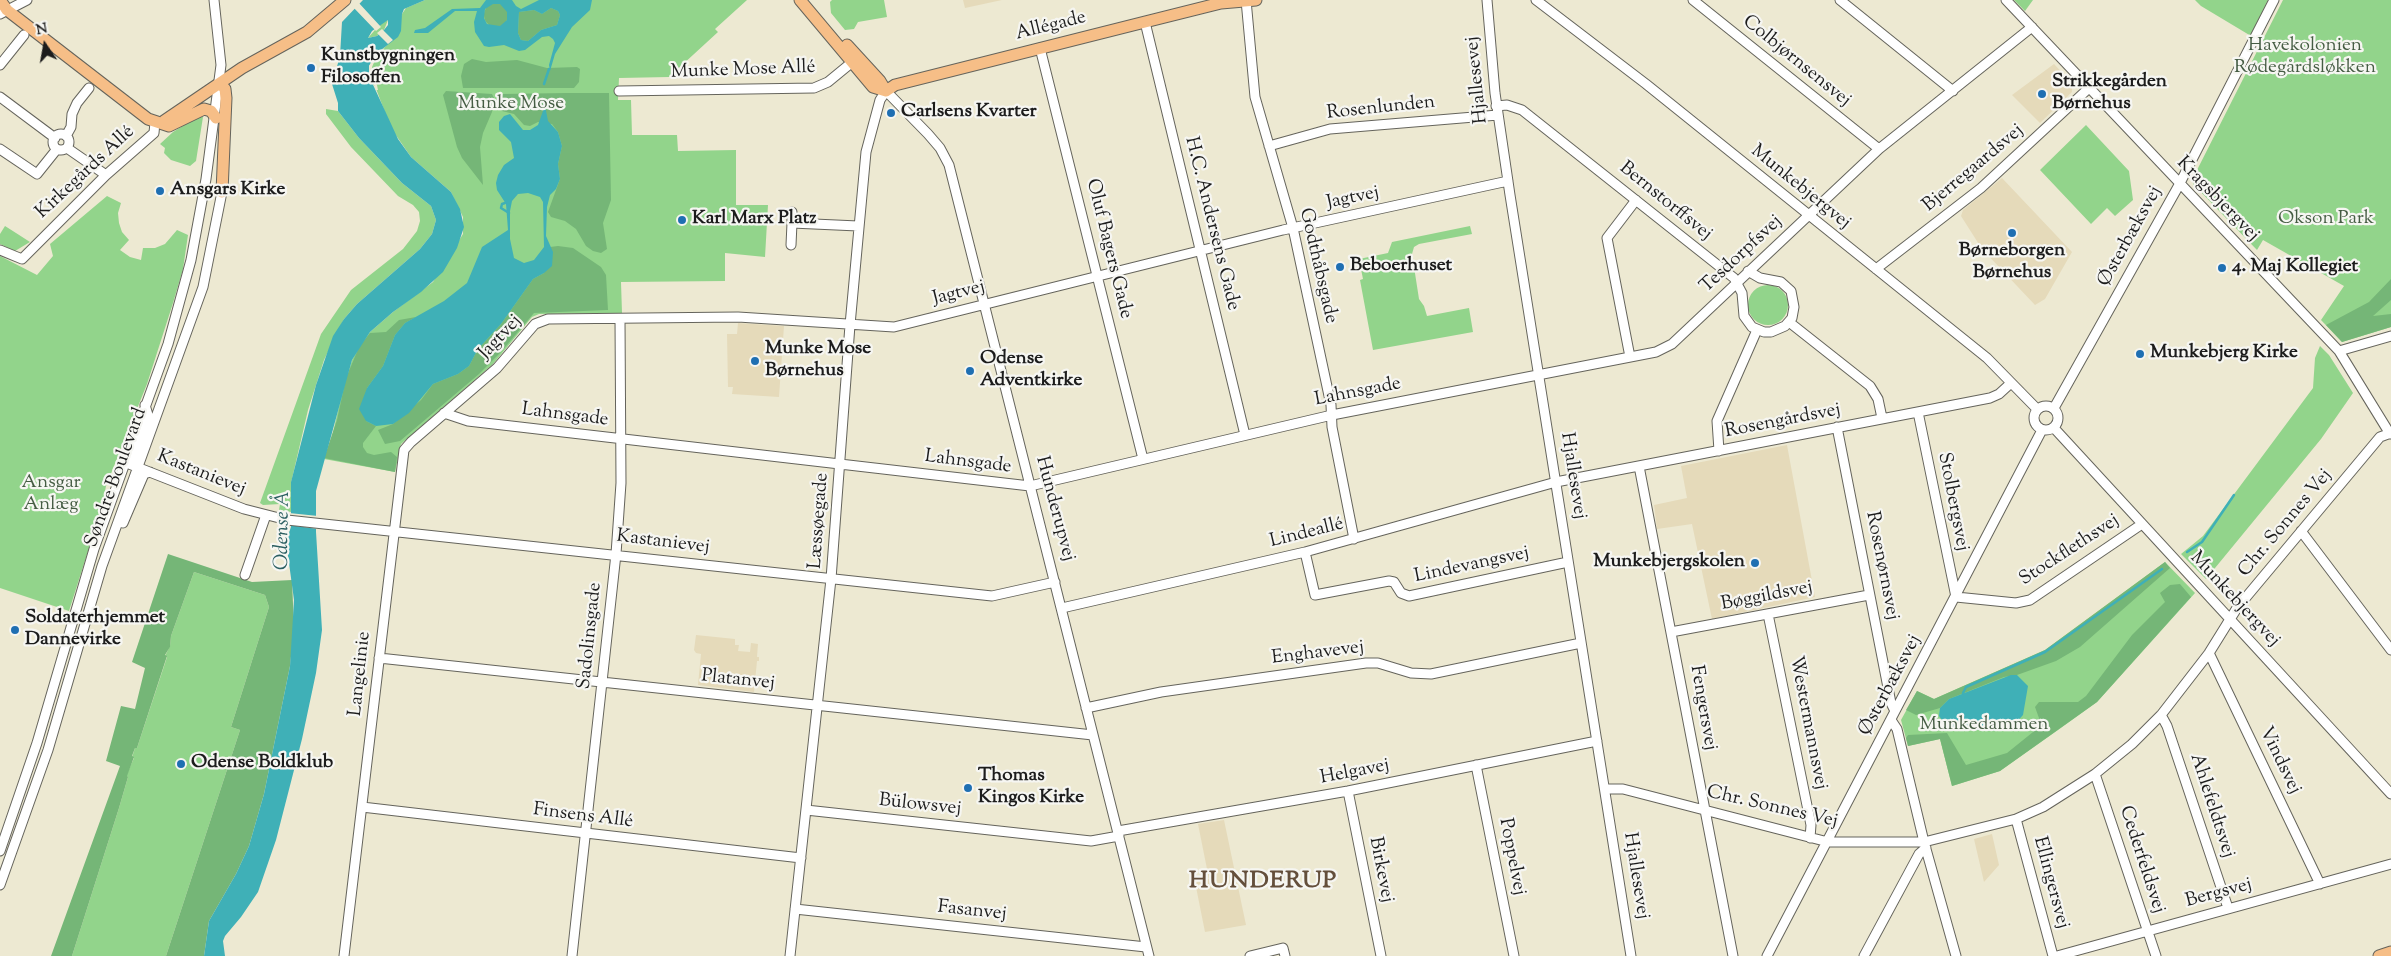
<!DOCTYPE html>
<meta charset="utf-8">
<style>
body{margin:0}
#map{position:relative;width:2391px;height:956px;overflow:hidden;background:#ede9d2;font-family:"Sorts Mill Goudy",serif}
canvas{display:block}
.north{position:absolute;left:20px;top:20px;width:50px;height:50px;-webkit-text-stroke:4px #f6f6f2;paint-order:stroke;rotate:348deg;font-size:14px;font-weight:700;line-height:20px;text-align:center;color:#1c1c1c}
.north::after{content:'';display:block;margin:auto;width:18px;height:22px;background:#1c1c1c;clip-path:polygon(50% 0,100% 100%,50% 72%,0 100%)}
</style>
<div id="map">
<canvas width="2391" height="956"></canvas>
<div class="north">N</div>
</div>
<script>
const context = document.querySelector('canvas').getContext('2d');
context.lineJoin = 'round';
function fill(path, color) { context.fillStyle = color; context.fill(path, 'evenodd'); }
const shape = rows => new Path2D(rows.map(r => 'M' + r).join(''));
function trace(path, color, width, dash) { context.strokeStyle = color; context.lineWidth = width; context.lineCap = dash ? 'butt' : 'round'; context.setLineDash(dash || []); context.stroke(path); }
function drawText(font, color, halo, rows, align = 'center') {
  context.font = font + ' "Sorts Mill Goudy",serif'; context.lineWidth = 4.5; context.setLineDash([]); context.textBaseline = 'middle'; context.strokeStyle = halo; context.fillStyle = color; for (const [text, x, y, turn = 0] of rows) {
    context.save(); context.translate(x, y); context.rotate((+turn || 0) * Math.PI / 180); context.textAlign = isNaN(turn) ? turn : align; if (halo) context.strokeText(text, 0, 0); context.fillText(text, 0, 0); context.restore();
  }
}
const built = shape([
 [963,0,1002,0,965,8],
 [2054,64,2072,83,2072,92,2040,123,2012,95],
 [2002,178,2072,252,2045,299,2035,305,1982,249,1961,216,1963,210],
 [738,323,784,326,779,397,732,394,733,387,728,387,727,334,737,334],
 [1787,445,1815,597,1712,619,1692,524,1657,529,1654,505,1687,498,1681,466],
 [696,635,735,639,735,645,739,645,738,651,750,652,751,643,758,644,757,657,759,657,759,661,757,661,754,692,698,685,701,654,696,653,694,650],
 [1224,820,1246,925,1205,932,1195,882,1209,879,1198,824],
 [1992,834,1999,865,1984,882,1974,839]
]);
const green = shape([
 [425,0,747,0,715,29,718,32,669,77,619,78,618,100,631,100,632,135,677,135,678,151,736,150,736,205,768,205,765,257,725,253,725,281,621,282,622,313,539,314,532,317,493,364,401,444,395,472,324,459,331,441,342,393,352,360,359,347,370,332,393,312,433,282,463,234,463,217,451,192,411,157,391,128,375,86,369,81,372,60,393,39,402,14,406,8],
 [832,0,884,0,887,17,858,22,854,29,845,30,831,13,830,2],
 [2014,0,2033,0,2025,11],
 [2195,0,2268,0,2251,36,2201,6],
 [2283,0,2391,0,2391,327,2342,342,2321,320,2344,286,2263,240,2257,250,2193,184,2194,176],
 [388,20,384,30,377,36,368,38,381,23],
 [326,109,338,111,359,138,402,183,431,206,436,220,432,234,420,249,357,304,344,319,324,360,308,410,291,483,291,512,279,510,280,504,263,505,260,503,321,334,351,290,403,249,417,231,420,221,419,212,413,205,398,196,351,147,326,114],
 [199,116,203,117,196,161,190,166,171,160,164,153,165,148,160,144,173,132],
 [2086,125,2129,171,2133,200,2115,216,2107,208,2091,224,2040,170],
 [107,196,121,203,118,213,119,223,122,232,129,240,120,250,130,257,141,260,143,248,155,248,165,244,177,230,188,235,183,269,173,303,147,384,106,486,102,507,69,611,0,588,0,256,37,275,53,256,50,244],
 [5,226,16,233,30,242,15,251,0,244,0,234],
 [1470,226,1472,234,1419,244,1414,247,1412,254,1419,299,1424,306,1427,316,1469,308,1473,332,1373,350,1360,280,1363,279,1359,259,1388,253,1392,242],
 '1748 305a20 20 0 1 1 40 0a20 20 0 1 1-40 0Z',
 [2320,346,2329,355,2353,393,2321,439,2206,579,2181,554,2203,536,2313,388,2315,358],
 [2165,562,2195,593,2097,702,2058,730,2000,771,1952,786,1940,739,1908,746,1901,720,1917,691,1934,699,2045,650],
 [194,572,265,595,269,607,231,727,240,730,166,956,72,956,119,808,128,777,126,776,134,758,132,757,135,748,137,748,167,657,165,656,170,646,171,636]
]);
const forest = shape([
 '484 15a12 12 0 1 1 24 0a12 12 0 1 1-24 0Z',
 [551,8,558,11,560,15,557,25,541,30,528,41,521,40,518,33,519,12,534,10,542,14],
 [472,59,486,62,517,60,547,68,577,67,580,69,579,82,574,88,463,88,461,76,464,64],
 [446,91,492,94,494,98,492,112,483,133,480,147,483,185,462,158,457,147,443,95],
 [567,93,609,93,611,200,603,223,607,249,601,253,593,251,586,246,576,229,565,221,551,217,548,212,560,179,558,164,562,146,558,132,552,124,538,122,530,126,524,125,514,114,502,111,500,108,502,94],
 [558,246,573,248,601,267,606,275,608,310,534,313,500,353,479,374,400,441,385,444,378,430,393,424,421,400,433,384,458,374,469,366,478,349,501,324,533,279,544,273,550,247],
 [2391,279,2391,300,2373,316,2391,314,2391,327,2342,342,2326,325,2369,302],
 [416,317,405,323,395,335,383,366,367,388,366,421,376,426,363,443,363,447,367,453,374,455,391,452,397,457,395,472,324,458,337,420,346,378,359,347,370,333,386,332,399,320],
 [168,554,252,582,292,580,294,628,290,666,264,794,249,846,236,874,209,921,204,956,166,956,240,730,231,727,269,607,265,595,194,572,171,636,170,647,165,655,167,656,137,748,135,748,132,756,134,757,127,776,128,777,119,808,72,956,51,956,120,766,106,761,121,706,135,709,145,668,132,662],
 [2165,562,2170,568,2080,647,2056,661,2017,675,2004,677,1949,699,1940,708,1916,715,1906,710,1917,691,1934,699,2045,650],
 [2180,584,2191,597,2097,702,2000,771,1952,786,1940,739,1908,746,1906,738,1908,735,1947,733,1966,765,2007,753,2038,728,2039,718,2035,707,2039,702,2078,702,2086,696,2132,635,2165,602,2160,593,2170,585]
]);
const water = shape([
 [363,0,425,0,404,9,402,14,401,31,398,37,381,50,369,66,369,76,398,139,411,157,451,192,460,209,464,227,457,248,443,272,421,292,393,312,370,332,352,360,316,491,316,532,322,630,316,673,302,739,276,840,258,892,241,917,225,936,223,941,225,956,204,956,209,921,236,874,249,846,264,794,290,666,294,600,286,541,291,527,291,482,316,385,333,336,344,319,357,304,420,249,432,234,436,220,431,206,402,183,359,138,338,111,338,103,332,84,340,56,342,22],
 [388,20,388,25,384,30,377,36,368,38,372,31],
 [486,0,512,0,516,6,521,9,539,0,592,0,590,10,572,27,555,54,550,71,549,65,555,43,553,39,549,36,542,37,525,50,519,51,504,45,489,47,484,46,475,32,474,22,477,11,455,11,428,33,414,33,415,30,425,28,452,9,480,8],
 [493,4,500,4,507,12,507,20,500,26,487,24,484,18,485,9],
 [551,8,558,11,560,15,557,25,541,30,528,41,521,40,518,33,519,12,534,10,542,14],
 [544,100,548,121,558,132,562,146,558,164,560,179,556,189,550,195,547,207,546,236,553,252,552,266,544,273,533,279,501,324,478,349,469,366,458,374,433,384,409,413,393,424,376,426,366,421,359,409,367,388,383,366,395,335,405,323,444,301,467,283,482,247,508,230,506,204,497,190,496,183,498,175,504,165,514,158,511,142,499,130,499,122,504,116,510,114,523,130,530,130,538,125,543,111],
 [528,193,540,197,543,202,544,247,534,260,524,263,514,258,510,239,510,211,512,201,518,194],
 [2011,675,2017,675,2028,686,2023,715,2012,727,1999,731,1949,728,1942,720,1939,716,1940,708,1949,699]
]);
const pier = shape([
 [358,2,381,27,376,31,353,7],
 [382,29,393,40,388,44,377,33],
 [385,48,376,58,372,67,372,78,377,85,378,90,376,90,373,82,369,81,369,66,374,57],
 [289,513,318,516,318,529,289,525]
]);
const stream = shape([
 [544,84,549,69],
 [505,203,502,204,501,208,509,213],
 [2187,552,2202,542,2234,495],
 [1963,693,1966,687,2045,652,2162,569]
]);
const minor = shape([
 [1246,0,1255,97,1293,228,1331,405,1332,427,1354,539],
 [1487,0,1495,93,1510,195,1631,956],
 [1536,0,1646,84,1987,358,2037,409],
 [1693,0,1879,149],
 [1840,0,1953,91],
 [2006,0,2339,351,2390,434],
 [0,14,27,0],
 [1145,22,1245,435],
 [1040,48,1143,459],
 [0,65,24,35],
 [619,91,814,88,828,82,856,59],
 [0,97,55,138],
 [1496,106,1507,105,1522,110,1734,278,1742,293,1744,316,1752,327,1764,332,1771,332,1785,326,1792,318,1794,307,1791,291,1781,282,1760,278,1748,271],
 '53 142a8 8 0 1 1 16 0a8 8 0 1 1-16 0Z',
 [66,136,71,127,72,114,77,103,89,88],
 [1269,146,1330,129,1498,115],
 [67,148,106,175],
 [0,149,37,174,57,149],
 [792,212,792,223,858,226],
 [791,245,792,223],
 [0,250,22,259,106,175,154,133,155,122],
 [1876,269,1981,188,2089,88],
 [1789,322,1870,386,1878,399,1882,418],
 [2339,351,2391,336],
 [1630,357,1607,238,1636,200],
 '2034 418a12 12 0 1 1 24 0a12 12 0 1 1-24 0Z',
 [2054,408,2179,185,2274,0],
 [1918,412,1956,597,2016,603,2030,600,2142,524],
 [444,413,468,421,1030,486,1332,415,1656,352,1672,344,1879,149,2032,27],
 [1837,427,1891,703,1895,711],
 [2054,428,2391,794],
 [1719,451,1717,421,1757,330],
 [124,462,244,509,287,520,992,596,1055,582],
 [137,466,134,455,148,415,145,405],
 [1639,466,1733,956],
 [123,523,144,474,150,472],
 [2301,531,2391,650],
 [1305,552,1315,595,1389,581,1394,582,1401,593,1409,596,1568,562],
 [245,575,266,515],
 [1062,608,1305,552,1556,482,1990,398,1999,394,2011,383],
 [1768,614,1811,825,1810,838],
 [1671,632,1869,595],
 [2209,653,2320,884],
 [379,658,1093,735],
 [1086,708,1161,692,1366,663,1378,663,1411,673,1431,674,1581,643],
 [2161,715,2167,726,2228,908],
 [1891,720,1897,729,1924,842,1956,956],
 [1476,765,1514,956],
 [2095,774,2156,956],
 [1605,789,1623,789,1828,842,1924,842,2016,819,2043,807,2095,774,2132,744,2161,715,2209,653,2237,608,2380,437,2391,433],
 [1348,791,1381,956],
 [362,807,801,858],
 [806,810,1091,841,1119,836],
 [2016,819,2053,956],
 [1118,831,1348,791,1597,741],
 [0,851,37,743,94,549,168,344,191,260,206,179,221,65,214,0],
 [0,885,48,750,102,566,203,287,223,187],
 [795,909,1146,947],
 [344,956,404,450,411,442,497,368,535,324,548,319,738,317,894,327,1283,230,1508,181],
 [572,956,616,554,621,483,620,319],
 [790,956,831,579,850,325,866,152,880,100,886,91,928,134,940,148,949,165,1149,956],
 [1250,956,1283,948,1285,956],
 [1767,956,2042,430],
 [1864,956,1919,854,1926,848],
 [2057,956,2391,864]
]);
const major = shape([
 [0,0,7,10,148,119,169,126,204,109,211,111,216,118],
 [800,0,873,87,886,91],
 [847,45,880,81,886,91],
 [220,83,225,89,226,98,222,192],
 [886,91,895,85,1145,22,1221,3,1256,0],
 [164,121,242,68,307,32,345,0],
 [2379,956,2391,952]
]);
const markers = [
 [311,68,5,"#1f6fb2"],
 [2042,94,5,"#1f6fb2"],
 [891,113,5,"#1f6fb2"],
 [160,191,5,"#1f6fb2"],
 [682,220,5,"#1f6fb2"],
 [2012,233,5,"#1f6fb2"],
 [1340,267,5,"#1f6fb2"],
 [2222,268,5,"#1f6fb2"],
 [2140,354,5,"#1f6fb2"],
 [755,361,5,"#1f6fb2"],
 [970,371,5,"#1f6fb2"],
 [1755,563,5,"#1f6fb2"],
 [15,630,5,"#1f6fb2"],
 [181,764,5,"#1f6fb2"],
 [968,788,5,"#1f6fb2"]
];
const streetNames = [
 ["Allégade",1051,27,-14],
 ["Colbjørnsensvej",1796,62,39],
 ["Munke Mose Allé",743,71,-2],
 ["Hjallesevej",1478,80,-96],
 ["Rosenlunden",1381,109,-6],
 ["Bjerregaardsvej",1974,169,-40],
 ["Kirkegårds Allé",86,173,-43],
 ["Munkebjergvej",1800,188,39],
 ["Jagtvej",1353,199,-12],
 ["Kragsbjergvej",2217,200,46],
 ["Bernstorffsvej",1665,202,39],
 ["H.C. Andersens Gade",1211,224,76],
 ["Østerbæksvej",2131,237,-61],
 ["Oluf Bagers Gade",1108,249,76],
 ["Tesdorpfsvej",1742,255,-43],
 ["Godthåbsgade",1317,266,77],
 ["Jagtvej",959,294,-14],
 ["Jagtvej",501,338,-47],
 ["Lahnsgade",1358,393,-11],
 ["Lahnsgade",565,416,7],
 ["Rosengårdsvej",1783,422,-11],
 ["Lahnsgade",968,463,7],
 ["Kastanievej",201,474,22],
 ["Hjallesevej",1572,476,81],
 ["Søndre Boulevard",117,478,-70],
 ["Stolbergsvej",1952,502,79],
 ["Hunderupvej",1054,509,75],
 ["Læssøegade",820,521,-86],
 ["Chr. Sonnes Vej",2286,524,-50],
 ["Lindeallé",1307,534,-14],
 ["Kastanievej",663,543,7],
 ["Stockflethsvej",2070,551,-33],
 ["Lindevangsvej",1472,566,-12],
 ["Rosenørnsvej",1881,566,79],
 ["Bøggildsvej",1767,597,-11],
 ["Munkebjergvej",2234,600,47],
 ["Sadolinsgade",591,636,-84],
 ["Enghavevej",1318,654,-7],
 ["Langelinie",361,674,-84],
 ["Platanvej",738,681,6],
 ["Østerbæksvej",1891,686,-62],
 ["Fengersvej",1702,708,80],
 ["Westermannsvej",1807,723,79],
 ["Vindsvej",2279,761,64],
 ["Helgavej",1355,773,-11],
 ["Bülowsvej",920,806,6],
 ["Ahlefeldtsvej",2211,806,72],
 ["Chr. Sonnes Vej",1772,808,13],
 ["Finsens Allé",583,817,7],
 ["Poppelvej",1511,857,79],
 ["Cederfeldsvej",2141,860,72],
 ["Birkevej",1380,870,79],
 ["Hjallesevej",1635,876,81],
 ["Ellingersvej",2050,883,75],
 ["Bergsvej",2219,894,-15],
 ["Fasanvej",972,912,6]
];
const parkNames = [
 ["Havekolonien",2305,47],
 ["Rødegårdsløkken",2305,69],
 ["Munke Mose",511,105],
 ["Okson Park",2326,220],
 ["Ansgar",51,484],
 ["Anlæg",51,506],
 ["Munkedammen",1984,726]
];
const poiNames = [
 ["Kunstbygningen",321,57],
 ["Filosoffen",321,79],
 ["Strikkegården",2052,83],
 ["Børnehus",2052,105],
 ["Carlsens Kvarter",901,113],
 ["Ansgars Kirke",170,191],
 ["Karl Marx Platz",692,220],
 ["Børneborgen",2012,252,"center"],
 ["Børnehus",2012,274,"center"],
 ["Beboerhuset",1350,267],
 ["4. Maj Kollegiet",2232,268],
 ["Munke Mose",765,350],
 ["Børnehus",765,372],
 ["Munkebjerg Kirke",2150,354],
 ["Odense",980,360],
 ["Adventkirke",980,382],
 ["Munkebjergskolen",1745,563,"right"],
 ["Soldaterhjemmet",25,619],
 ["Dannevirke",25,641],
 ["Odense Boldklub",191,764],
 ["Thomas",978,777],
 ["Kingos Kirke",978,799]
];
const waterNames = [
 ["Odense Å",284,531,-89]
];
const districtNames = [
 ["HUNDERUP",1263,883]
];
fill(built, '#e5daba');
fill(green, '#92d48b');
fill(forest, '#75b677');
fill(water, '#3fb0b7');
fill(pier, '#ede9d2');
trace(stream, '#3fb0b7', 2.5);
trace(minor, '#65645c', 11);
trace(major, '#65645c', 13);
trace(minor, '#fff', 9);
trace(major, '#f6be87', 11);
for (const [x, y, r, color] of markers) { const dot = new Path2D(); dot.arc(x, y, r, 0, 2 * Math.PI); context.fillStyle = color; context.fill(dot); trace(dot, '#f6f6f2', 2); }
drawText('19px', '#1c1c1c', '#f6f6f2', streetNames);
drawText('19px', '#455c43', '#f6f6f2', parkNames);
drawText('bold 19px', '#1c1c1c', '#f6f6f2', poiNames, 'left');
drawText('italic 20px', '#2c5f62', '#f6f6f2', waterNames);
context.letterSpacing = '1px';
drawText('bold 24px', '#644f3b', '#f6f6f2', districtNames);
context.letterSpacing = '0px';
</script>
